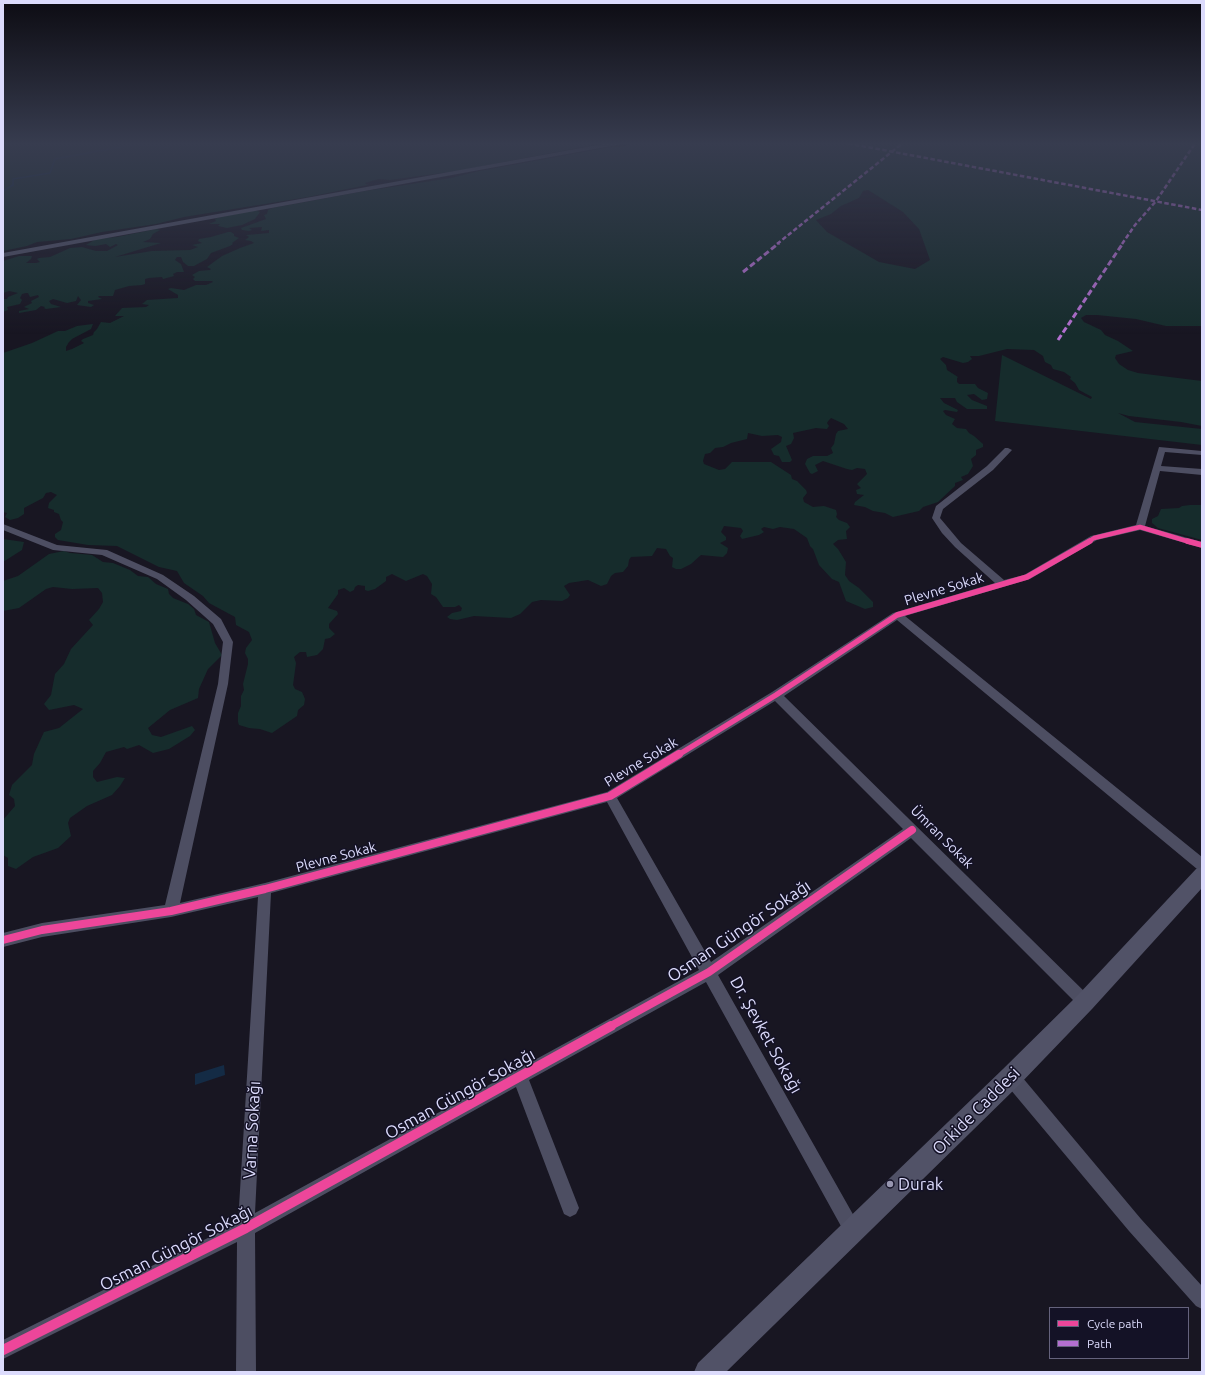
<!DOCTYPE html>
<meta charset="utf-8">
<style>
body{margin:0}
#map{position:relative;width:1205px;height:1375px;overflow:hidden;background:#181622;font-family:Ubuntu,sans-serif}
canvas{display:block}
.frame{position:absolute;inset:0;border:4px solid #dcdbfc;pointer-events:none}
.legend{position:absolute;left:1049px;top:1307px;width:140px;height:52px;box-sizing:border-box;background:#141226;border:1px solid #64627c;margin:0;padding:5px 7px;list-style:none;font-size:12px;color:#dcdbfc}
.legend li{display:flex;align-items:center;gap:8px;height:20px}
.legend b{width:20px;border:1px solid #64627c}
</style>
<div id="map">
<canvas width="1205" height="1375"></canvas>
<div class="frame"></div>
<ul class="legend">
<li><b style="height:5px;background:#ed469a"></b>Cycle path</li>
<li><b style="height:5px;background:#b36fd0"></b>Path</li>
</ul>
</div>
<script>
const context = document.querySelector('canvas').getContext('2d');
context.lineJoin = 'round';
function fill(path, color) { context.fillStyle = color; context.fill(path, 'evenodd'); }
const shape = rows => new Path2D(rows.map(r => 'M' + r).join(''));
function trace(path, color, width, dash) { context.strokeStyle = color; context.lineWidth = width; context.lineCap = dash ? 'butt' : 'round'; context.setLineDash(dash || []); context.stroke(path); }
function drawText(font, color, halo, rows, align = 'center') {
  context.font = font + ' Ubuntu,sans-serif'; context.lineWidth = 3; context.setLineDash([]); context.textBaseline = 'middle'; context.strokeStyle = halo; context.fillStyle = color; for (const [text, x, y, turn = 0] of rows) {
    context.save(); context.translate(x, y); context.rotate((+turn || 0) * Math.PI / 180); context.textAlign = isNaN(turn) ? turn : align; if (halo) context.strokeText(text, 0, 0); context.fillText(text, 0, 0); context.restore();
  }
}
const green = shape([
 [3,142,597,142,598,144,457,171,390,180,379,179,365,183,368,185,362,186,308,197,184,217,156,224,102,232,71,239,37,242,27,246,3,251],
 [637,142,1202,142,1202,326,1166,326,1136,319,1097,315,1086,315,1081,318,1084,322,1101,330,1105,335,1118,341,1133,351,1116,355,1115,358,1119,364,1128,370,1138,373,1202,381,1202,426,1181,422,1129,416,1118,413,1135,422,1202,429,1202,445,995,421,1002,355,1091,399,1092,397,1079,390,1075,383,1070,379,1071,377,1064,372,1053,369,1051,365,1045,362,1043,356,1034,350,1007,349,979,356,970,356,972,359,968,362,963,363,943,357,940,359,946,365,947,370,958,377,957,378,957,382,959,384,975,384,978,388,988,393,987,399,982,400,974,394,967,395,972,400,987,406,987,409,967,409,957,402,955,398,940,398,944,403,958,410,957,412,945,410,943,411,946,415,955,419,952,424,957,428,966,429,969,433,974,436,983,444,983,447,976,450,976,455,971,459,973,466,968,474,961,477,963,480,955,483,955,486,938,502,923,507,919,511,893,517,885,513,873,511,865,507,854,505,855,502,864,495,857,494,856,490,861,488,857,484,867,474,865,469,857,468,852,470,847,469,823,461,815,465,818,471,812,474,810,473,805,464,807,459,813,456,827,456,833,453,831,448,834,444,836,434,838,431,848,429,844,424,831,418,829,420,827,423,829,426,827,429,816,428,793,433,794,438,791,444,786,446,792,460,790,462,782,462,779,456,774,455,771,449,781,442,782,437,778,435,762,436,748,433,747,439,731,443,723,447,715,448,710,453,705,454,703,461,704,464,719,470,725,469,732,462,771,462,791,475,792,479,797,481,806,490,807,493,803,498,804,502,813,507,824,506,836,510,837,514,836,517,839,520,847,523,850,527,846,531,847,539,838,540,833,544,838,549,846,562,845,575,849,581,859,588,873,602,873,607,865,609,846,601,839,582,832,579,819,565,813,549,810,546,807,538,794,529,780,527,773,529,764,527,761,529,764,532,759,535,742,539,740,536,743,531,741,528,724,526,721,532,726,537,726,540,720,543,728,548,727,553,723,557,701,555,691,564,681,569,676,569,672,567,673,558,670,556,666,549,657,548,652,556,631,557,629,560,628,566,623,572,615,573,611,576,607,584,601,586,588,580,569,583,564,586,570,595,568,598,562,601,541,600,532,602,520,614,511,618,474,616,457,620,450,619,447,617,452,613,461,611,462,608,459,605,455,607,443,607,436,597,431,594,432,584,427,576,423,574,406,581,392,574,386,577,386,581,375,589,368,591,365,590,365,586,358,585,355,587,354,590,350,592,344,588,338,590,338,594,328,608,337,611,338,614,329,624,329,628,335,634,330,638,325,639,323,649,317,655,307,657,306,652,300,652,294,657,296,663,293,685,295,689,302,692,305,699,304,705,298,710,297,716,272,733,260,729,249,728,239,725,238,722,238,713,241,706,241,696,244,690,243,684,248,664,248,659,245,653,246,648,252,640,249,632,236,625,235,617,209,603,203,596,184,583,177,571,159,567,117,546,88,545,58,540,55,537,55,534,61,530,63,522,61,520,59,514,54,512,54,510,48,508,49,503,57,495,51,492,46,493,43,498,24,508,24,514,18,518,10,520,5,517,7,513,3,512,3,353,32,343,58,331,65,331,77,326,93,324,91,329,72,339,69,342,66,347,66,351,72,349,84,343,81,341,83,339,93,335,94,332,97,329,101,322,110,323,124,316,115,316,122,308,146,307,149,305,142,304,147,300,178,298,178,295,168,289,171,288,184,290,196,285,206,285,213,282,212,281,195,281,193,279,195,277,192,275,199,271,210,270,211,269,207,267,222,256,240,248,254,243,251,241,245,240,249,237,246,235,269,233,269,230,261,231,262,227,249,228,252,230,249,231,242,230,241,228,266,219,264,215,267,214,268,210,272,208,365,191,451,178,479,171,611,147,623,147],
 [868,190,903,212,919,229,930,260,915,269,879,262,827,232,816,220,831,214,841,206,859,198,863,191],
 [255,210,260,212,255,219,242,225,227,228,218,226,220,224,209,224,216,221,215,219,217,218],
 [156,229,160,230,153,234,150,239,143,242,161,243,115,257,152,251,190,250,198,247,192,245,202,243,198,241,199,239,211,237,228,232,231,232,234,234,234,236,239,238,232,243,233,244,230,246,211,253,207,259,194,266,188,266,183,262,181,257,177,257,175,260,181,264,184,272,177,272,173,274,174,276,163,279,162,277,149,278,145,279,145,284,142,285,129,286,115,290,113,296,99,296,98,297,102,299,88,301,88,303,94,305,91,307,77,305,81,300,78,296,76,301,67,303,53,299,49,301,51,304,61,307,46,309,44,308,45,307,41,306,36,310,19,313,19,311,29,309,24,307,32,303,31,301,39,297,38,295,30,297,28,293,26,293,22,294,20,298,22,300,20,304,7,307,8,310,3,312,3,299,7,299,8,297,18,293,9,291,3,293,3,261,19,256,32,256,31,259,26,263,36,263,40,262,37,259,39,258,50,257,70,248,82,247,96,251,107,251,118,245,116,244,110,247,106,244,95,246,86,245,96,239,117,237],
 [1190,505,1202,505,1202,540,1158,528,1152,523,1152,519,1158,516,1161,509,1179,508,1182,506],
 [3,539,24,542,22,550,3,562],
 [64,551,70,553,92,555,103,562,113,563,130,570,138,576,148,577,156,584,168,589,169,594,173,598,188,604,194,609,196,615,209,622,215,643,222,655,208,669,199,689,198,698,170,710,148,728,152,735,161,737,192,726,195,730,190,736,169,749,153,753,139,745,127,749,124,747,106,752,100,763,93,771,93,777,97,782,117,777,125,778,120,786,112,795,87,806,70,818,68,823,71,836,58,848,33,857,16,869,8,866,8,858,3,855,3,820,15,806,14,799,9,795,12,785,32,765,34,754,44,732,59,728,83,709,74,705,49,710,44,704,51,695,55,674,64,664,71,649,93,625,89,620,99,609,103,602,102,593,98,588,72,589,53,587,46,589,19,608,3,611,3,581,18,576,49,554]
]);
const water = shape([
 [224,1065,225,1075,195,1085,195,1074]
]);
const stream = shape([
 [3,191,13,185,13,179,50,173,55,159,137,144,166,147,175,142]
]);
const street = shape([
 [1159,447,1202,451,1202,455,1165,452,1161,466,1202,469,1202,475,1160,471,1145,526,1202,542,1202,548,1140,530,1097,540,1030,579,905,616,1202,857,1202,871,1197,869,897,620,784,696,1090,997,1092,1002,1090,1007,1085,1009,1080,1007,911,838,718,975,859,1225,862,1231,859,1237,853,1240,847,1237,706,982,529,1080,579,1208,576,1214,570,1217,564,1214,516,1087,255,1233,256,1372,236,1372,237,1242,3,1359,3,1340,238,1223,258,897,171,917,42,937,3,947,3,933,42,923,165,905,218,684,223,642,213,624,186,600,157,579,102,555,53,550,3,530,3,524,57,545,107,550,163,575,194,596,221,619,233,642,228,684,180,903,265,883,607,792,772,692,893,613,995,583,955,547,942,533,932,518,936,506,987,466,1005,448,1008,448,1012,450,993,470,943,509,940,518,961,543,1004,580,1024,575,1091,536,1136,525,1159,447],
 [775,701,903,829,711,962,617,798,775,701],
 [607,802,699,970,255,1213,271,893,607,802],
 [1011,1069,1017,1071,1141,1219,1202,1286,1202,1309,1196,1306,1129,1231,1005,1083,1003,1077,1005,1071,1011,1069]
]);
const secondary = shape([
 [614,142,625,142,622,144,3,257,3,253,614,142],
 [1202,867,1202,888,1092,1009,1019,1085,726,1372,694,1372,698,1363,1003,1069,1078,995,1196,869,1202,867]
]);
const quietFar1 = shape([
 [841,142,1202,210],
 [777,244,904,142],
 [1122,244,1135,225,1156,201,1196,142]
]);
const quiet = shape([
 [743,272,779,243],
 [1058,340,1123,243]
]);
const cyclewayFar3 = shape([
 [1088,542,1094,538,1140,527,1190,542]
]);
const cyclewayFar2 = shape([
 [1187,541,1202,545],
 [678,755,776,695,897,615,1027,577,1090,541]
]);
const cyclewayFar1 = shape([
 [3,940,42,930,171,911,265,889,610,796,679,754],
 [609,1027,709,972,912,830]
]);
const cycleway = shape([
 [3,1350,246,1228,611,1026]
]);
const markers = [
 [890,1184,4,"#9796b0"]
];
const streetNames = [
 ["Plevne Sokak",944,589,-17],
 ["Plevne Sokak",641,762,-31],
 ["Ümran Sokak",942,837,45],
 ["Plevne Sokak",336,857,-15]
];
const nearStreetnames = [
 ["Osman Güngör Sokağı",739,931,-34],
 ["Dr. Şevket Sokağı",766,1035,61],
 ["Osman Güngör Sokağı",460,1094,-29],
 ["Orkide Caddesi",976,1111,-45],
 ["Varna Sokağı",252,1130,-87],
 ["Osman Güngör Sokağı",176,1248,-27]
];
const nearPoinames = [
 ["Durak",898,1184]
];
fill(green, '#162c2c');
fill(water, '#142b45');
trace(stream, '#142b45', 1.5);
fill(street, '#4d4e62');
fill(secondary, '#515267');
trace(quietFar1, '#b36fd0', 2.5, [4.5, 2.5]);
trace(quiet, '#b36fd0', 3, [6, 3]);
trace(cyclewayFar3, '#ed469a', 4.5);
trace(cyclewayFar2, '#ed469a', 5.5);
trace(cyclewayFar1, '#ed469a', 8);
trace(cycleway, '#ed469a', 10);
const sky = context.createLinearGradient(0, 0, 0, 334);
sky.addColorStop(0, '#0d0c13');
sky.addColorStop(0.43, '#373c4f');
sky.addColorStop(1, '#373c4f00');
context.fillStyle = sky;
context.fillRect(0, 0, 1205, 334);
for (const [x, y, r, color] of markers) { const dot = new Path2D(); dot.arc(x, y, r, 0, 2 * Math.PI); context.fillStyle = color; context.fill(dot); trace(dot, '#141226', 1.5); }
drawText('14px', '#dcdbfc', '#141226', streetNames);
drawText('17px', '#dcdbfc', '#141226', nearStreetnames);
drawText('17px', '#dcdbfc', '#141226', nearPoinames, 'left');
</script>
